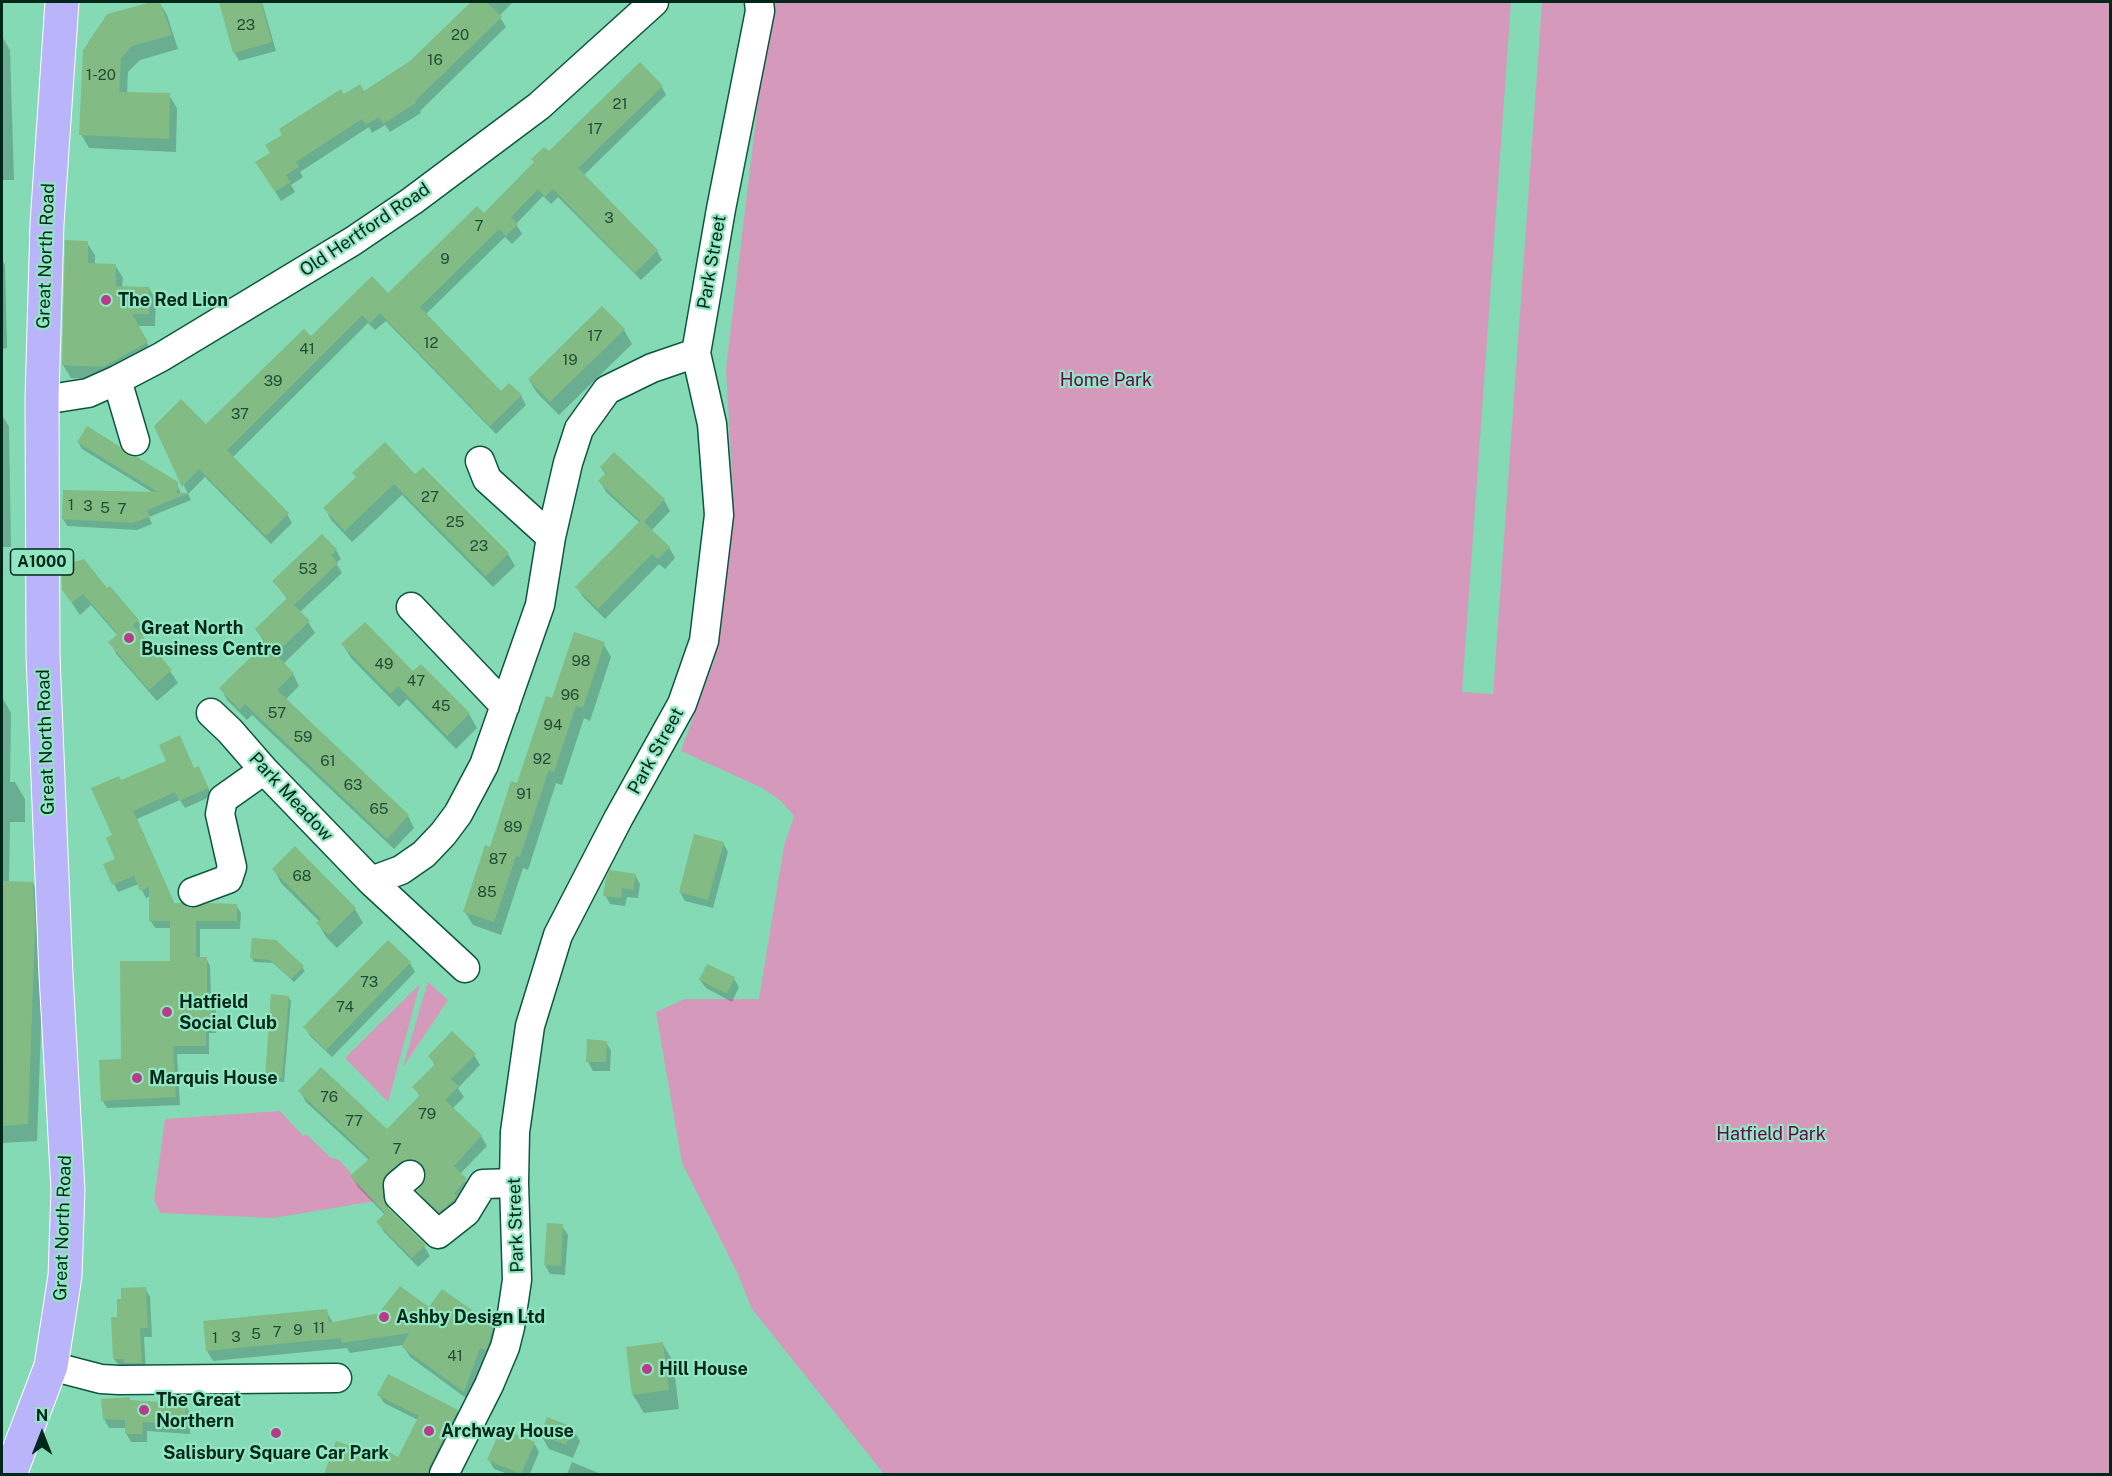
<!DOCTYPE html>
<style>
body{margin:0}
#map{position:relative;width:2112px;height:1476px;overflow:hidden;background:#84dab5;font-family:"Public Sans",sans-serif}
canvas{display:block}
.frame{position:absolute;inset:0;border:3px solid #01271a;pointer-events:none}
.north{position:absolute;left:12px;top:1404px;width:60px;height:60px;-webkit-text-stroke:4px #91e7c2;paint-order:stroke;rotate:0deg;font-size:16px;font-weight:700;line-height:24px;text-align:center;color:#01271a}
.north::after{content:'';display:block;margin:auto;width:21px;height:27px;background:#01271a;clip-path:polygon(50% 0,100% 100%,50% 72%,0 100%)}
</style>
<div id="map">
<canvas width="2112" height="1476"></canvas>
<div class="frame"></div>
<div class="north">N</div>
</div>
<script>
const context = document.querySelector('canvas').getContext('2d');
context.lineJoin = 'round';
function fill(path, color) { context.fillStyle = color; context.fill(path, 'evenodd'); }
const shape = rows => new Path2D(rows.map(r => 'M' + r).join(''));
function trace(path, color, width, dash) { context.strokeStyle = color; context.lineWidth = width; context.lineCap = dash ? 'butt' : 'round'; context.setLineDash(dash || []); context.stroke(path); }
function drawText(font, color, halo, rows, align = 'center') {
  context.font = font + ' "Public Sans",sans-serif'; context.lineWidth = 4.5; context.setLineDash([]); context.textBaseline = 'middle'; context.strokeStyle = halo; context.fillStyle = color; for (const [text, x, y, turn = 0] of rows) {
    context.save(); context.translate(x, y); context.rotate((+turn || 0) * Math.PI / 180); context.textAlign = isNaN(turn) ? turn : align; if (halo) context.strokeText(text, 0, 0); context.fillText(text, 0, 0); context.restore();
  }
}
const green = shape([
 [770,2,1511,2,1462,692,1493,694,1542,2,2110,2,2110,1474,884,1474,752,1309,737,1272,682,1163,656,1012,685,999,759,999,784,846,794,816,781,801,762,788,681,751,715,658,733,491,726,368],
 [428,982,448,1000,403,1067,415,1025],
 [420,984,388,1102,345,1058],
 [280,1111,303,1136,306,1134,330,1157,339,1160,376,1201,273,1218,160,1213,154,1200,165,1119]
]);
const shadow = shape([
 [157,2,159,2,167,15,178,49,140,60,128,72,127,94,169,95,177,108,176,152,89,148,81,134,108,15],
 [220,2,262,2,276,51,239,61,234,52],
 [473,2,513,2,499,16,506,27,420,111,421,113,390,132,385,125,372,133,369,127,300,172,303,177,291,185,295,192,281,201,263,172,344,96,364,93,411,62],
 [2,36,10,50,14,180,2,180],
 [662,87,666,95,583,176,657,251,662,260,641,280,558,197,551,204,543,196,516,224,522,234,512,244,505,237,425,315,501,393,509,385,521,396,526,405,496,434,386,321,375,330,368,323,232,458,287,514,292,523,271,544,205,477,188,494,191,500,149,517,152,524,137,530,67,526,63,519,155,494,82,449,78,442,123,454,177,483,181,494,188,494,156,427,206,426,311,338,388,295,484,216,549,154],
 [87,243,95,255,95,264,115,265,123,278,122,287,149,288,156,301,155,326,137,326,154,355,111,379,71,378,63,365],
 [2,259,5,265,7,348,2,349],
 [602,309,624,330,632,344,559,415,537,393,529,380],
 [4,418,9,427,11,547,2,547,2,419],
 [601,468,664,500,670,511,651,531,669,547,675,558,665,569,659,564,605,619,583,597,577,587,640,523,606,492,600,481,606,475],
 [423,469,508,554,515,566,493,587,402,495,352,542,331,520,325,508,415,476],
 [322,536,336,550,341,559,336,563,342,573,299,613,308,622,315,633,283,664,293,674,299,686,285,700,408,816,414,828,394,849,252,715,247,720,227,700,221,688,254,657,264,642,256,629,288,600,274,581],
 [63,590,107,590,138,621,145,633,141,637,170,671,178,683,157,701,117,655,110,642,118,636,91,605,80,615],
 [603,643,611,657,590,721,584,718,562,785,556,783,528,870,523,868,501,935,473,925,465,912,553,700],
 [343,645,413,673,421,666,469,714,477,728,456,749,407,699,399,707,351,658],
 [2,697,11,713,10,782,15,782,25,799,25,822,10,822,9,882,33,883,42,900,44,945,37,1141,2,1143,2,1149],
 [194,769,203,776,212,796,185,808,180,800,137,819,175,905,191,910,236,905,241,913,240,929,200,929,200,958,206,958,210,966,211,999,216,1008,216,1033,209,1033,209,1054,177,1054,180,1105,107,1108,102,1100,171,962,171,928,155,928,150,920,151,896,146,898,139,884,118,892,105,865,117,860,114,836,121,782],
 [723,843,728,852,713,908,685,901,680,892],
 [295,848,355,909,363,923,337,948,326,937,318,923,320,922,281,883,274,869],
 [635,875,640,884,638,898,627,897,625,906,610,904,605,895],
 [253,940,302,967,305,971,294,982,273,963,254,962,252,958],
 [388,942,410,963,415,972,332,1057,310,1036,305,1027],
 [734,979,739,987,732,1002,706,988,700,980],
 [288,997,291,1001,284,1082,269,1081,267,1077],
 [588,1041,606,1042,611,1051,610,1071,593,1071,588,1062],
 [474,1055,480,1065,458,1088,464,1097,452,1109,481,1136,487,1146,460,1174,471,1190,446,1221,425,1201,419,1191,427,1182,428,1173,423,1170,414,1168,388,1189,388,1209,424,1246,430,1256,418,1267,384,1232,378,1222,385,1215,358,1187,352,1177,369,1160,306,1102,300,1091,387,1131,420,1097,414,1087,435,1066,430,1056],
 [562,1226,568,1235,565,1275,550,1274,545,1265],
 [145,1288,150,1297,152,1337,144,1337,146,1372,120,1367,114,1359],
 [326,1310,333,1323,478,1316,493,1321,500,1332,470,1401,410,1357,403,1345,350,1353,347,1348,213,1361,207,1351],
 [662,1343,673,1361,679,1409,644,1413,633,1395],
 [379,1395,457,1411,462,1419,434,1474,326,1474,337,1443,387,1460,399,1459,418,1420,384,1403],
 [131,1402,186,1406,191,1415,190,1434,147,1431,147,1442,131,1442,126,1433,126,1428,109,1428,104,1419],
 [572,1428,580,1441,573,1458,549,1449,541,1435],
 [534,1443,539,1452,530,1474,508,1474,494,1469,489,1460],
 [572,1462,601,1474,567,1474]
]);
const building = shape([
 [152,2,160,2,172,35,132,46,121,58,119,92,170,93,169,139,79,135,83,50,107,14],
 [219,2,261,2,272,42,233,53],
 [471,2,487,2,502,17,415,101,417,102,383,124,379,117,366,125,362,119,296,162,299,167,286,175,291,182,275,192,255,162,270,153,265,145,282,135,279,129,341,89,344,94,360,84,364,91,410,61],
 [640,62,663,86,578,168,658,250,635,273,553,189,545,197,538,189,511,217,518,224,506,236,499,229,420,307,501,391,509,383,522,395,490,426,380,313,370,323,362,315,227,450,289,513,266,536,199,469,182,487,154,426,181,399,206,424,304,329,311,336,372,276,388,293,477,206,484,213,534,162,531,159,544,147,549,151],
 [65,240,88,241,88,263,116,264,116,286,149,287,149,314,132,314,148,342,103,367,62,365],
 [602,306,625,329,550,402,528,379],
 [87,426,119,446,124,453,131,457,137,457,178,482,178,490,176,493,189,493,147,510,150,517,132,523,62,519,63,490,158,492,77,442],
 [385,442,415,474,423,467,509,553,486,576,394,484,345,531,323,508,356,477,352,473],
 [614,452,665,499,644,522,670,547,658,559,652,554,598,609,575,587,640,521,598,481,606,473,600,467],
 [322,534,337,549,331,555,338,563,294,605,272,581],
 [84,559,107,588,110,586,139,620,133,625,172,670,149,690,108,642,118,634,83,594,72,603,62,590,61,566],
 [287,598,310,621,275,654,294,673,277,690,409,815,387,839,245,704,240,710,219,688,252,656,250,653,264,639,255,629],
 [365,622,413,671,421,664,470,713,447,736,398,686,390,694,341,644],
 [574,632,605,642,583,708,576,706,554,772,549,770,520,857,516,856,494,922,463,912,485,845,490,847,511,781,517,783,546,696,552,698],
 [180,735,194,768,199,766,208,788,179,801,175,792,133,811,174,903,181,903,191,908,209,903,237,904,237,921,196,921,196,957,207,957,207,998,212,998,212,1026,206,1026,206,1046,173,1046,176,1097,101,1101,99,1060,121,1059,120,961,170,961,170,921,149,921,149,887,140,891,134,876,112,885,103,864,115,859,106,838,112,835,91,788,119,776,121,780,166,761,159,745],
 [694,834,724,842,708,900,679,892],
 [295,846,356,908,329,935,316,923,321,919,272,869],
 [610,870,636,874,633,890,622,888,621,898,603,896,606,878],
 [2,881,33,882,35,927,28,1124,2,1126],
 [252,938,276,940,304,966,291,979,270,960,250,958],
 [388,940,411,962,326,1050,303,1027],
 [707,964,735,977,727,994,699,980],
 [271,994,289,996,282,1078,265,1077],
 [452,1031,476,1054,451,1079,459,1086,445,1100,482,1135,454,1166,467,1179,454,1193,457,1196,453,1201,439,1212,417,1191,425,1181,426,1173,423,1165,416,1160,408,1159,400,1162,383,1178,383,1197,387,1207,426,1245,412,1258,376,1222,385,1213,350,1176,370,1158,298,1091,321,1067,387,1129,420,1095,412,1087,435,1064,428,1056],
 [587,1039,607,1041,606,1062,586,1062],
 [547,1223,563,1224,561,1266,544,1265],
 [400,1286,429,1307,442,1289,479,1315,494,1320,489,1342,486,1350,480,1348,464,1392,402,1347,409,1333,342,1343,341,1338,206,1351,203,1321,327,1309,329,1323,379,1313],
 [146,1287,148,1328,140,1328,142,1363,124,1363,124,1359,113,1359,111,1317,117,1317,117,1299,121,1299,121,1288],
 [663,1342,669,1390,632,1395,626,1347],
 [388,1374,458,1410,429,1467,428,1474,324,1474,336,1441,386,1458,389,1452,398,1457,419,1416,377,1395],
 [130,1397,130,1400,187,1404,185,1425,143,1422,142,1434,125,1434,125,1420,103,1419,101,1399],
 [547,1417,573,1427,566,1445,540,1435],
 [501,1428,535,1442,521,1474,487,1460]
]);
const minor = shape([
 [117,380,135,441],
 [42,398,56,398,88,393,117,380,161,357,353,241,412,201,539,106,654,2],
 [480,461,487,479,551,537],
 [411,607,505,706],
 [211,713,230,731,264,770,371,881,465,968],
 [371,881,401,870,424,854,443,834,458,814,484,765,540,605,551,537,568,463,579,429,607,390,652,368,696,353],
 [193,892,228,879,232,867,220,814,223,799,264,770],
 [410,1175,398,1185,399,1196,438,1234,466,1212,483,1184,514,1183],
 [51,1366,101,1379,119,1380,337,1378],
 [444,1474,489,1385,505,1347,510,1327,517,1280,514,1183,515,1132,530,1026,558,935,618,819,682,704,704,641,719,515,712,424,696,353,721,209,760,11,759,2]
]);
const major = shape([
 [10,1474,51,1366,65,1276,68,1190,56,975,43,656,42,398,47,224,62,2]
]);
const markers = [
 [106,300,6,"#b73b8b"],
 [129,638,6,"#b73b8b"],
 [167,1012,6,"#b73b8b"],
 [137,1078,6,"#b73b8b"],
 [384,1317,6,"#b73b8b"],
 [647,1369,6,"#b73b8b"],
 [144,1410,6,"#b73b8b"],
 [429,1431,6,"#b73b8b"],
 [276,1433,6,"#b73b8b"]
];
const numberNames = [
 ["23",246,25],
 ["20",460,35],
 ["16",435,60],
 ["1-20",101,75],
 ["21",620,104],
 ["17",595,129],
 ["3",609,218],
 ["7",479,226],
 ["9",445,259],
 ["17",595,336],
 ["12",431,343],
 ["41",307,349],
 ["19",570,360],
 ["39",273,381],
 ["37",240,414],
 ["27",430,497],
 ["1",71,505],
 ["3",88,506],
 ["5",105,508],
 ["7",122,509],
 ["25",455,522],
 ["23",479,546],
 ["53",308,569],
 ["98",581,661],
 ["49",384,664],
 ["47",416,681],
 ["96",570,695],
 ["45",441,706],
 ["57",277,713],
 ["94",553,725],
 ["59",303,737],
 ["92",542,759],
 ["61",328,761],
 ["63",353,785],
 ["91",524,794],
 ["65",379,809],
 ["89",513,827],
 ["87",498,859],
 ["68",302,876],
 ["85",487,892],
 ["73",369,982],
 ["74",345,1007],
 ["76",329,1097],
 ["79",427,1114],
 ["77",354,1121],
 ["7",397,1149],
 ["11",319,1328],
 ["9",298,1330],
 ["7",277,1332],
 ["5",256,1334],
 ["3",236,1337],
 ["1",215,1338],
 ["41",455,1356]
];
const shields = [
 [42,562,63]
];
const shieldNames = [
 ["A1000",42,562]
];
const streetNames = [
 ["Old Hertford Road",365,230,-34],
 ["Great North Road",46,256,-88],
 ["Park Street",712,262,-80],
 ["Great North Road",46,742,-92],
 ["Park Street",656,751,-61],
 ["Park Meadow",291,797,47],
 ["Park Street",516,1225,-92],
 ["Great North Road",63,1228,-88]
];
const poiNames = [
 ["The Red Lion",118,300],
 ["Great North",141,628],
 ["Business Centre",141,649],
 ["Hatfield",179,1002],
 ["Social Club",179,1023],
 ["Marquis House",149,1078],
 ["Ashby Design Ltd",396,1317],
 ["Hill House",659,1369],
 ["The Great",156,1400],
 ["Northern",156,1421],
 ["Archway House",441,1431],
 ["Salisbury Square Car Park",276,1453,"center"]
];
const parkNames = [
 ["Home Park",1106,380],
 ["Hatfield Park",1771,1134]
];
fill(green, '#d59abb');
fill(shadow, '#0003');
fill(building, '#82bb83');
trace(minor, '#0e573e', 31);
trace(major, '#fff', 35);
trace(minor, '#fff', 28);
trace(major, '#bab5fa', 33);
for (const [x, y, r, color] of markers) { const dot = new Path2D(); dot.arc(x, y, r, 0, 2 * Math.PI); context.fillStyle = color; context.fill(dot); trace(dot, '#91e7c2', 2); }
drawText('15px', '#214c34', null, numberNames);
for (const [x, y, w] of shields) { const box = new Path2D(); box.roundRect(x - w / 2, y - 13, w, 26, 4.5); context.fillStyle = '#91e7c2'; context.fill(box); trace(box, '#01271a', 1.5); }
drawText('bold 16px', '#01271a', null, shieldNames);
drawText('18px', '#01271a', '#91e7c2', streetNames);
drawText('bold 18px', '#01271a', '#91e7c2', poiNames, 'left');
drawText('18px', '#6a044d', '#91e7c2', parkNames);
</script>
